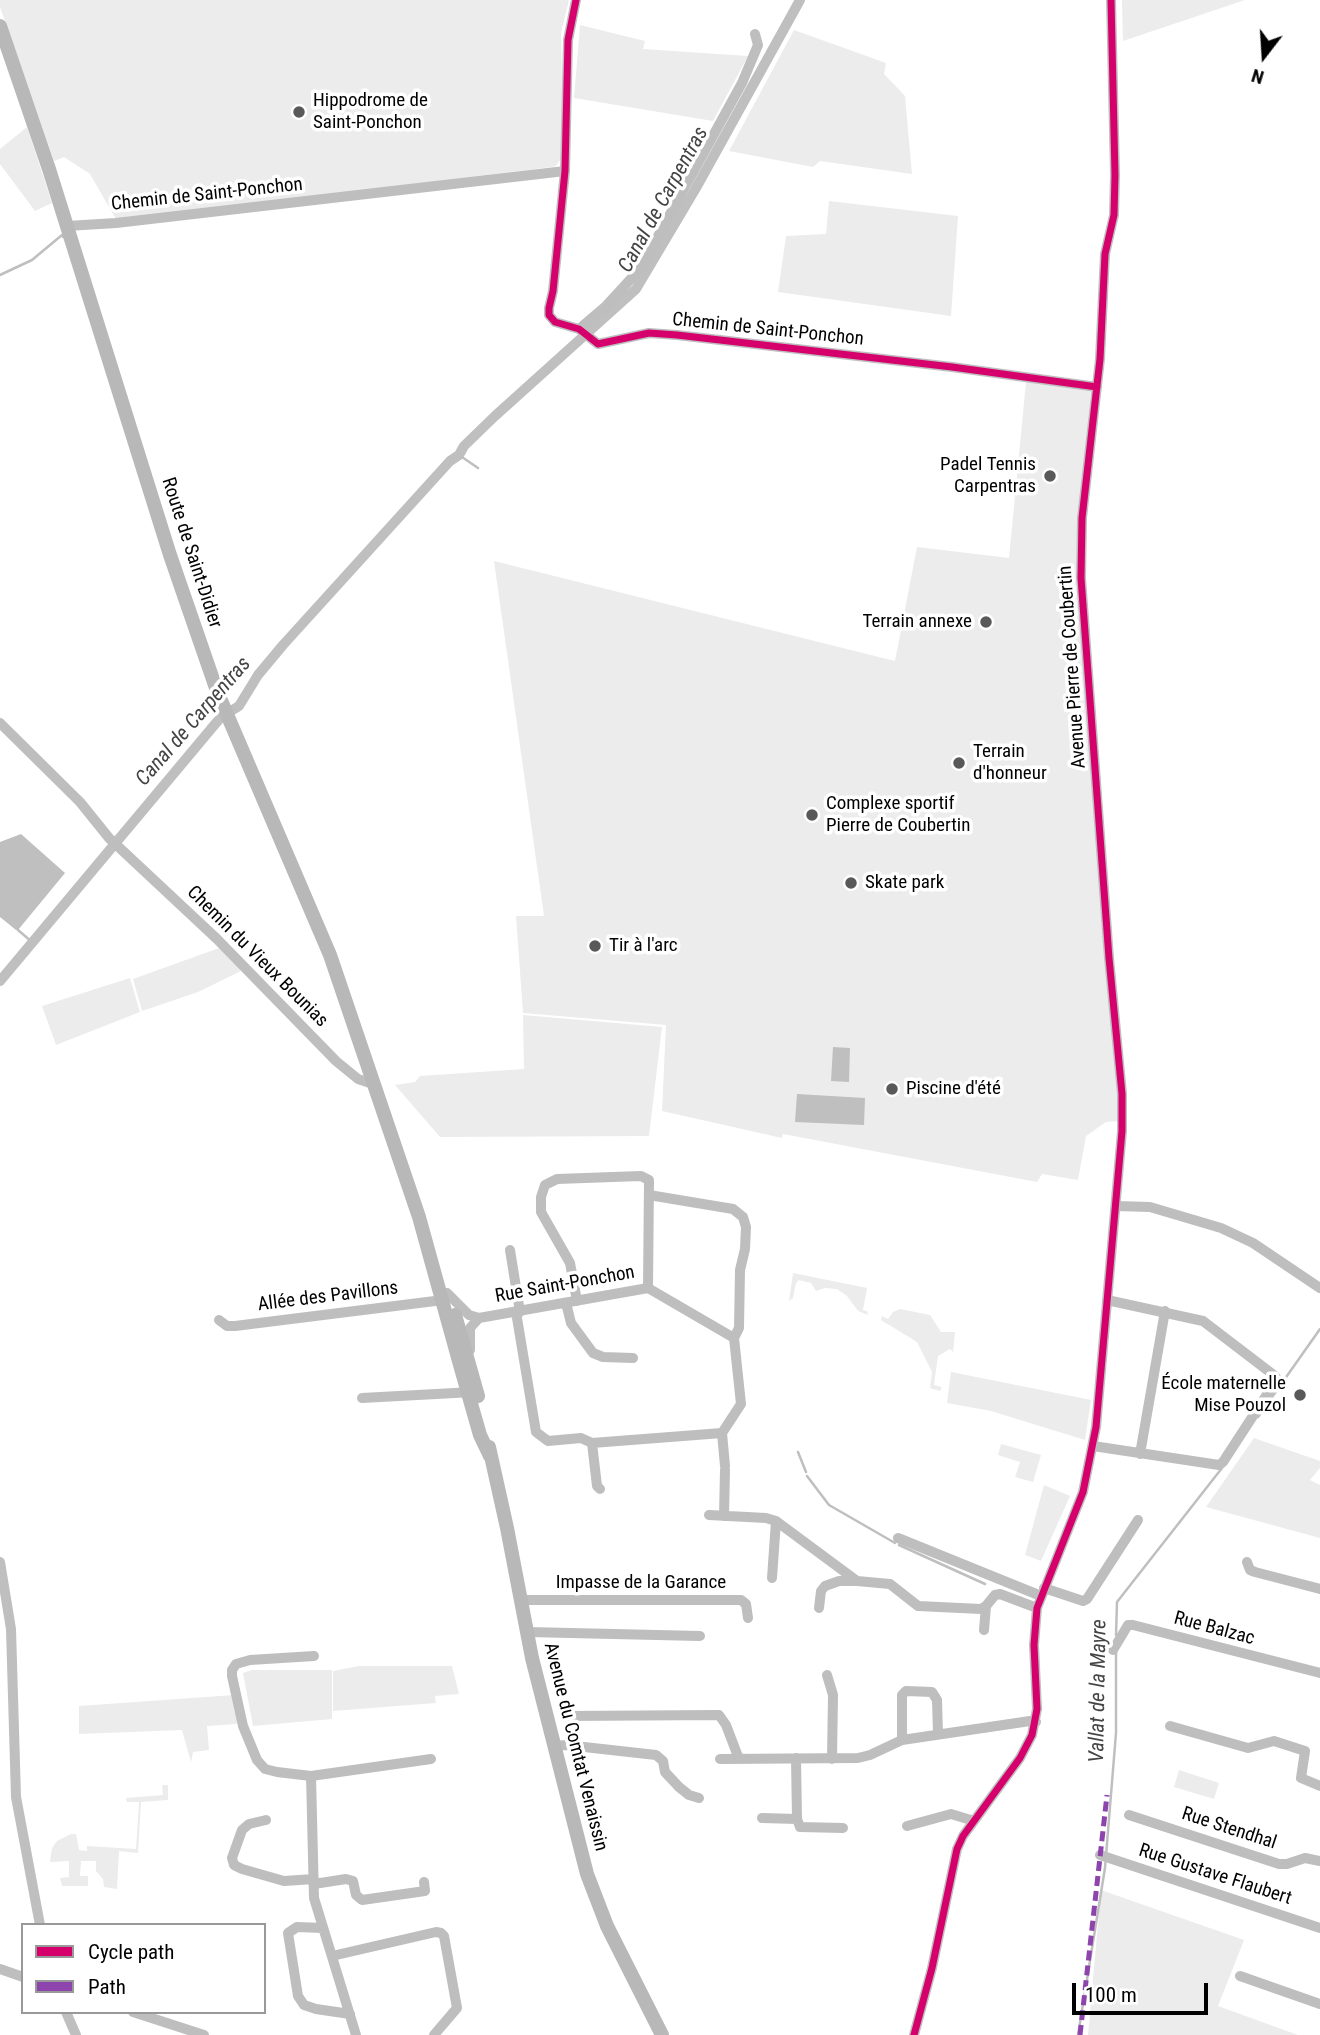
<!DOCTYPE html>
<meta charset="utf-8">
<style>
body{margin:0}
#map{position:relative;width:1320px;height:2035px;overflow:hidden;background:#fff;font-family:"Roboto Condensed",sans-serif}
canvas{display:block}
.legend{position:absolute;left:21px;top:1923px;width:245px;height:91px;box-sizing:border-box;background:#fff;border:2px solid #999;margin:0;padding:9px 12px;list-style:none;font-size:21px;color:#000}
.legend li{display:flex;align-items:center;gap:14px;height:35px}
.legend b{width:35px;border:2px solid #999}
.north{position:absolute;left:1229px;top:21px;width:70px;height:70px;-webkit-text-stroke:5px #fff;paint-order:stroke;rotate:197deg;font-size:19px;font-weight:700;line-height:28px;text-align:center;color:#000}
.north::after{content:'';display:block;margin:auto;width:24px;height:32px;background:#000;clip-path:polygon(50% 0,100% 100%,50% 72%,0 100%)}
.scale{position:absolute;left:1072px;top:1983px;width:136px;height:32px;box-sizing:border-box;border:4px solid #000;border-top:0;padding-left:9px;font-size:21px;line-height:24px;white-space:nowrap;color:#000;-webkit-text-stroke:5px #fff;paint-order:stroke}
</style>
<div id="map">
<canvas width="1320" height="2035"></canvas>
<ul class="legend">
<li><b style="height:9px;background:#d6006c"></b>Cycle path</li>
<li><b style="height:9px;background:#8e44ad"></b>Path</li>
</ul>
<div class="north">N</div>
<div class="scale">100 m</div>
</div>
<script>
const context = document.querySelector('canvas').getContext('2d');
context.lineJoin = 'round';
function fill(path, color) { context.fillStyle = color; context.fill(path, 'evenodd'); }
const shape = rows => new Path2D(rows.map(r => 'M' + r).join(''));
function trace(path, color, width, dash) { context.strokeStyle = color; context.lineWidth = width; context.lineCap = dash ? 'butt' : 'round'; context.setLineDash(dash || []); context.stroke(path); }
function drawText(font, color, halo, rows, align = 'center') {
  context.font = font + ' "Roboto Condensed",sans-serif'; context.lineWidth = 7; context.setLineDash([]); context.textBaseline = 'middle'; context.strokeStyle = halo; context.fillStyle = color; for (const [text, x, y, turn = 0] of rows) {
    context.save(); context.translate(x, y); context.rotate((+turn || 0) * Math.PI / 180); context.textAlign = isNaN(turn) ? turn : align; if (halo) context.strokeText(text, 0, 0); context.fillText(text, 0, 0); context.restore();
  }
}
const green = shape([
 [0,0,569,0,561,33,563,156,556,166,551,167,117,221,90,174,64,157,54,161,0,7],
 [1122,0,1245,0,1123,41],
 [580,25,645,41,643,49,748,56,713,121,574,98],
 [794,30,886,63,884,74,905,96,912,174,820,161,813,167,729,151],
 [27,127,52,203,35,211,0,164,0,149],
 [829,201,958,216,951,316,778,292,786,236,826,234],
 [1026,382,1091,390,1079,514,1076,584,1119,1092,1119,1121,1106,1122,1086,1136,1078,1180,1042,1174,1037,1182,783,1134,782,1138,662,1111,666,1025,523,1013,516,916,544,916,494,561,895,661,917,547,1009,558],
 [222,947,242,969,239,972,198,992,142,1011,133,979],
 [130,978,140,1012,56,1045,42,1006],
 [523,1015,662,1027,649,1136,440,1137,395,1085,415,1082,420,1076,524,1069],
 [793,1273,867,1288,863,1310,867,1311,868,1315,858,1311,847,1296,837,1289,825,1288,816,1291,811,1283,799,1280,796,1283,793,1298,789,1301],
 [900,1309,930,1315,941,1332,955,1332,953,1352,950,1349,938,1356,934,1385,942,1387,940,1391,930,1388,932,1372,917,1342,881,1320,882,1316,888,1319,893,1312],
 [951,1372,1091,1400,1085,1440,991,1411,947,1403],
 [1254,1438,1320,1461,1320,1468,1310,1480,1320,1485,1320,1538,1206,1507],
 [1001,1444,1041,1455,1033,1482,1015,1477,1020,1462,998,1455],
 [1044,1485,1070,1496,1041,1561,1025,1555],
 [359,1666,452,1666,459,1694,435,1696,436,1703,333,1711,333,1671],
 [252,1670,332,1670,332,1719,253,1726,243,1673],
 [234,1695,239,1721,236,1724,207,1726,209,1750,193,1752,191,1762,182,1730,79,1734,79,1706],
 [1179,1770,1219,1783,1214,1799,1174,1787],
 [162,1785,168,1785,168,1800,141,1802,138,1853,119,1851,117,1889,104,1887,103,1879,96,1871,96,1861,81,1861,80,1876,88,1876,88,1886,62,1886,60,1878,69,1877,69,1861,50,1862,52,1848,57,1841,71,1834,76,1834,79,1850,87,1851,87,1846,136,1849,139,1802,127,1802,126,1798,163,1795],
 [1101,1890,1244,1940,1218,2006,1298,2035,1088,2035]
]);
const water = shape([
 [21,834,65,873,18,930,16,930,0,917,0,842],
 [833,1047,850,1048,849,1082,831,1081],
 [797,1094,865,1098,864,1125,795,1122]
]);
const stream = shape([
 [0,275,32,260,62,235,63,237],
 [459,455,478,468],
 [18,930,32,942],
 [1258,1417,1320,1329],
 [798,1452,806,1472],
 [807,1476,829,1505,895,1543],
 [899,1545,985,1584],
 [1116,1635,1117,1602,1222,1468],
 [1078,2035,1105,1868,1116,1733,1116,1652]
]);
const canal = shape([
 [0,981,221,717,239,706,258,675,283,645,450,461,459,455,464,446,495,416,636,289,696,188,800,0],
 [0,1562,11,1629,16,1797,40,1925],
 [66,2012,76,2035]
]);
const street = shape([
 [576,0,568,40,565,171,553,291,549,308,549,315,555,322,579,329,598,344,649,333,677,335,952,367,1097,387],
 [67,226,116,223,565,171],
 [579,329,606,306,640,269,742,83,758,45,755,34],
 [0,723,80,802,109,838,217,939,336,1061,358,1079,370,1083,374,1082],
 [649,1195,733,1209,743,1217,746,1227,745,1249,740,1270,739,1328,734,1338],
 [1116,1206,1150,1207,1221,1228,1253,1243,1320,1288],
 [510,1250,520,1312],
 [447,1293,469,1315,479,1318],
 [577,1301,570,1263,541,1212,541,1197,545,1185,557,1179,641,1176,649,1180,648,1288],
 [566,1303,571,1323,593,1353,603,1357,633,1358],
 [516,1312,536,1432,548,1441,581,1438,592,1443,722,1433,741,1404,734,1338],
 [219,1320,227,1326,235,1326,443,1300],
 [470,1350,470,1328,479,1318,648,1288,734,1338],
 [362,1398,473,1392],
 [722,1433,725,1466],
 [592,1443,597,1486,600,1489],
 [1093,1446,1219,1465,1223,1462,1277,1379,1275,1376,1203,1321,1107,1300],
 [1140,1454,1165,1311],
 [709,1515,766,1518,776,1521,857,1581,890,1584,918,1606,981,1609,986,1606,995,1595,1000,1594,1037,1608],
 [724,1516,725,1470],
 [898,1538,1041,1596],
 [1247,1562,1250,1570,1255,1572,1320,1589],
 [772,1578,776,1521],
 [1044,1588,1083,1601,1087,1599,1138,1520],
 [521,1600,741,1600,746,1604,748,1618],
 [819,1608,821,1591,825,1586,839,1581,857,1581],
 [984,1630,986,1606],
 [527,1632,700,1636],
 [1113,1650,1128,1625,1133,1625,1320,1673],
 [314,1656,250,1660,236,1664,232,1670,232,1676,243,1726,257,1760,265,1769,277,1772,311,1776,314,1898,356,2035],
 [827,1675,833,1695,832,1759],
 [565,1716,719,1715,726,1725,739,1759],
 [1170,1726,1248,1748,1274,1741,1305,1751,1301,1778,1320,1786],
 [902,1740,902,1695,906,1691,932,1692,937,1700,938,1734],
 [555,1746,566,1745,656,1755,663,1761,665,1772,679,1787,689,1795,699,1798],
 [796,1758,797,1819,800,1827,843,1828],
 [720,1759,858,1758,870,1755,902,1740,1030,1721,1036,1722],
 [311,1776,431,1759],
 [1129,1815,1279,1864,1287,1864,1305,1858,1320,1861],
 [762,1818,797,1819],
 [266,1820,249,1824,242,1830,232,1858,234,1865,242,1869,284,1881,314,1879],
 [907,1826,951,1814,974,1821],
 [1100,1855,1320,1928],
 [314,1884,346,1879,353,1881,356,1895,362,1900,425,1891,424,1882],
 [323,1928,297,1927,288,1933,298,1996,304,2005,316,2009,350,2014],
 [332,1956,436,1932,441,1933,444,1936,457,2008,434,2035],
 [0,1969,23,1977],
 [1240,1976,1320,2004],
 [133,2012,204,2035],
 [914,2035,932,1968,957,1849,963,1836,1020,1758,1032,1735,1037,1709,1034,1645,1037,1608,1083,1492,1096,1427,1122,1131,1122,1094,1109,958,1081,578,1082,518,1100,359,1105,254,1114,215,1115,175,1111,0]
]);
const secondary = shape([
 [0,26,49,169,170,555,217,691,330,955,419,1217,460,1365,480,1435,490,1456],
 [455,1315,478,1396],
 [489,1447,507,1528,532,1658,587,1874,607,1926,662,2035]
]);
const quiet = shape([
 [1080,2035,1107,1795]
]);
const cycleway = shape([
 [576,0,568,40,565,171,553,291,549,308,549,315,555,322,579,329,598,344,649,333,677,335,952,367,1097,387],
 [914,2035,932,1968,957,1849,963,1836,1020,1758,1032,1735,1037,1709,1034,1645,1037,1608,1083,1492,1096,1427,1122,1131,1122,1094,1109,958,1081,578,1082,518,1100,359,1105,254,1114,215,1115,175,1111,0]
]);
const markers = [
 [299,112,7,"#595959"],
 [1050,476,7,"#595959"],
 [986,622,7,"#595959"],
 [959,763,7,"#595959"],
 [812,815,7,"#595959"],
 [851,883,7,"#595959"],
 [595,946,7,"#595959"],
 [892,1089,7,"#595959"],
 [1300,1395,7,"#595959"]
];
const poiNames = [
 ["Hippodrome de",313,101],
 ["Saint-Ponchon",313,123],
 ["Padel Tennis",1036,465,"right"],
 ["Carpentras",1036,487,"right"],
 ["Terrain annexe",972,622,"right"],
 ["Terrain",973,752],
 ["d'honneur",973,774],
 ["Complexe sportif",826,804],
 ["Pierre de Coubertin",826,826],
 ["Skate park",865,883],
 ["Tir à l'arc",609,946],
 ["Piscine d'été",906,1089],
 ["École maternelle",1286,1384,"right"],
 ["Mise Pouzol",1286,1406,"right"]
];
const streetNames = [
 ["Chemin de Saint-Ponchon",207,195,-6],
 ["Chemin de Saint-Ponchon",768,330,6],
 ["Route de Saint-Didier",191,553,72],
 ["Avenue Pierre de Coubertin",1073,667,-94],
 ["Chemin du Vieux Bounias",257,957,45],
 ["Rue Saint-Ponchon",565,1285,-10],
 ["Allée des Pavillons",328,1297,-7],
 ["Impasse de la Garance",641,1583],
 ["Rue Balzac",1214,1629,15],
 ["Avenue du Comtat Venaissin",575,1747,76],
 ["Rue Stendhal",1229,1829,18],
 ["Rue Gustave Flaubert",1215,1875,18]
];
const waterNames = [
 ["Canal de Carpentras",664,200,-61],
 ["Canal de Carpentras",194,722,-49],
 ["Vallat de la Mayre",1099,1691,-89]
];
fill(green, '#ececec');
fill(water, '#bfbfbf');
trace(stream, '#bfbfbf', 2.5);
trace(canal, '#bfbfbf', 10);
trace(street, '#bebebe', 10);
trace(secondary, '#b8b8b8', 14);
trace(quiet, '#8e44ad', 5, [10, 5]);
trace(cycleway, '#d6006c', 7);
for (const [x, y, r, color] of markers) { const dot = new Path2D(); dot.arc(x, y, r, 0, 2 * Math.PI); context.fillStyle = color; context.fill(dot); trace(dot, '#fff', 2.5); }
drawText('19px', '#000', '#fff', poiNames, 'left');
drawText('19px', '#000', '#fff', streetNames);
drawText('italic 21px', '#444', '#fff', waterNames);
</script>
